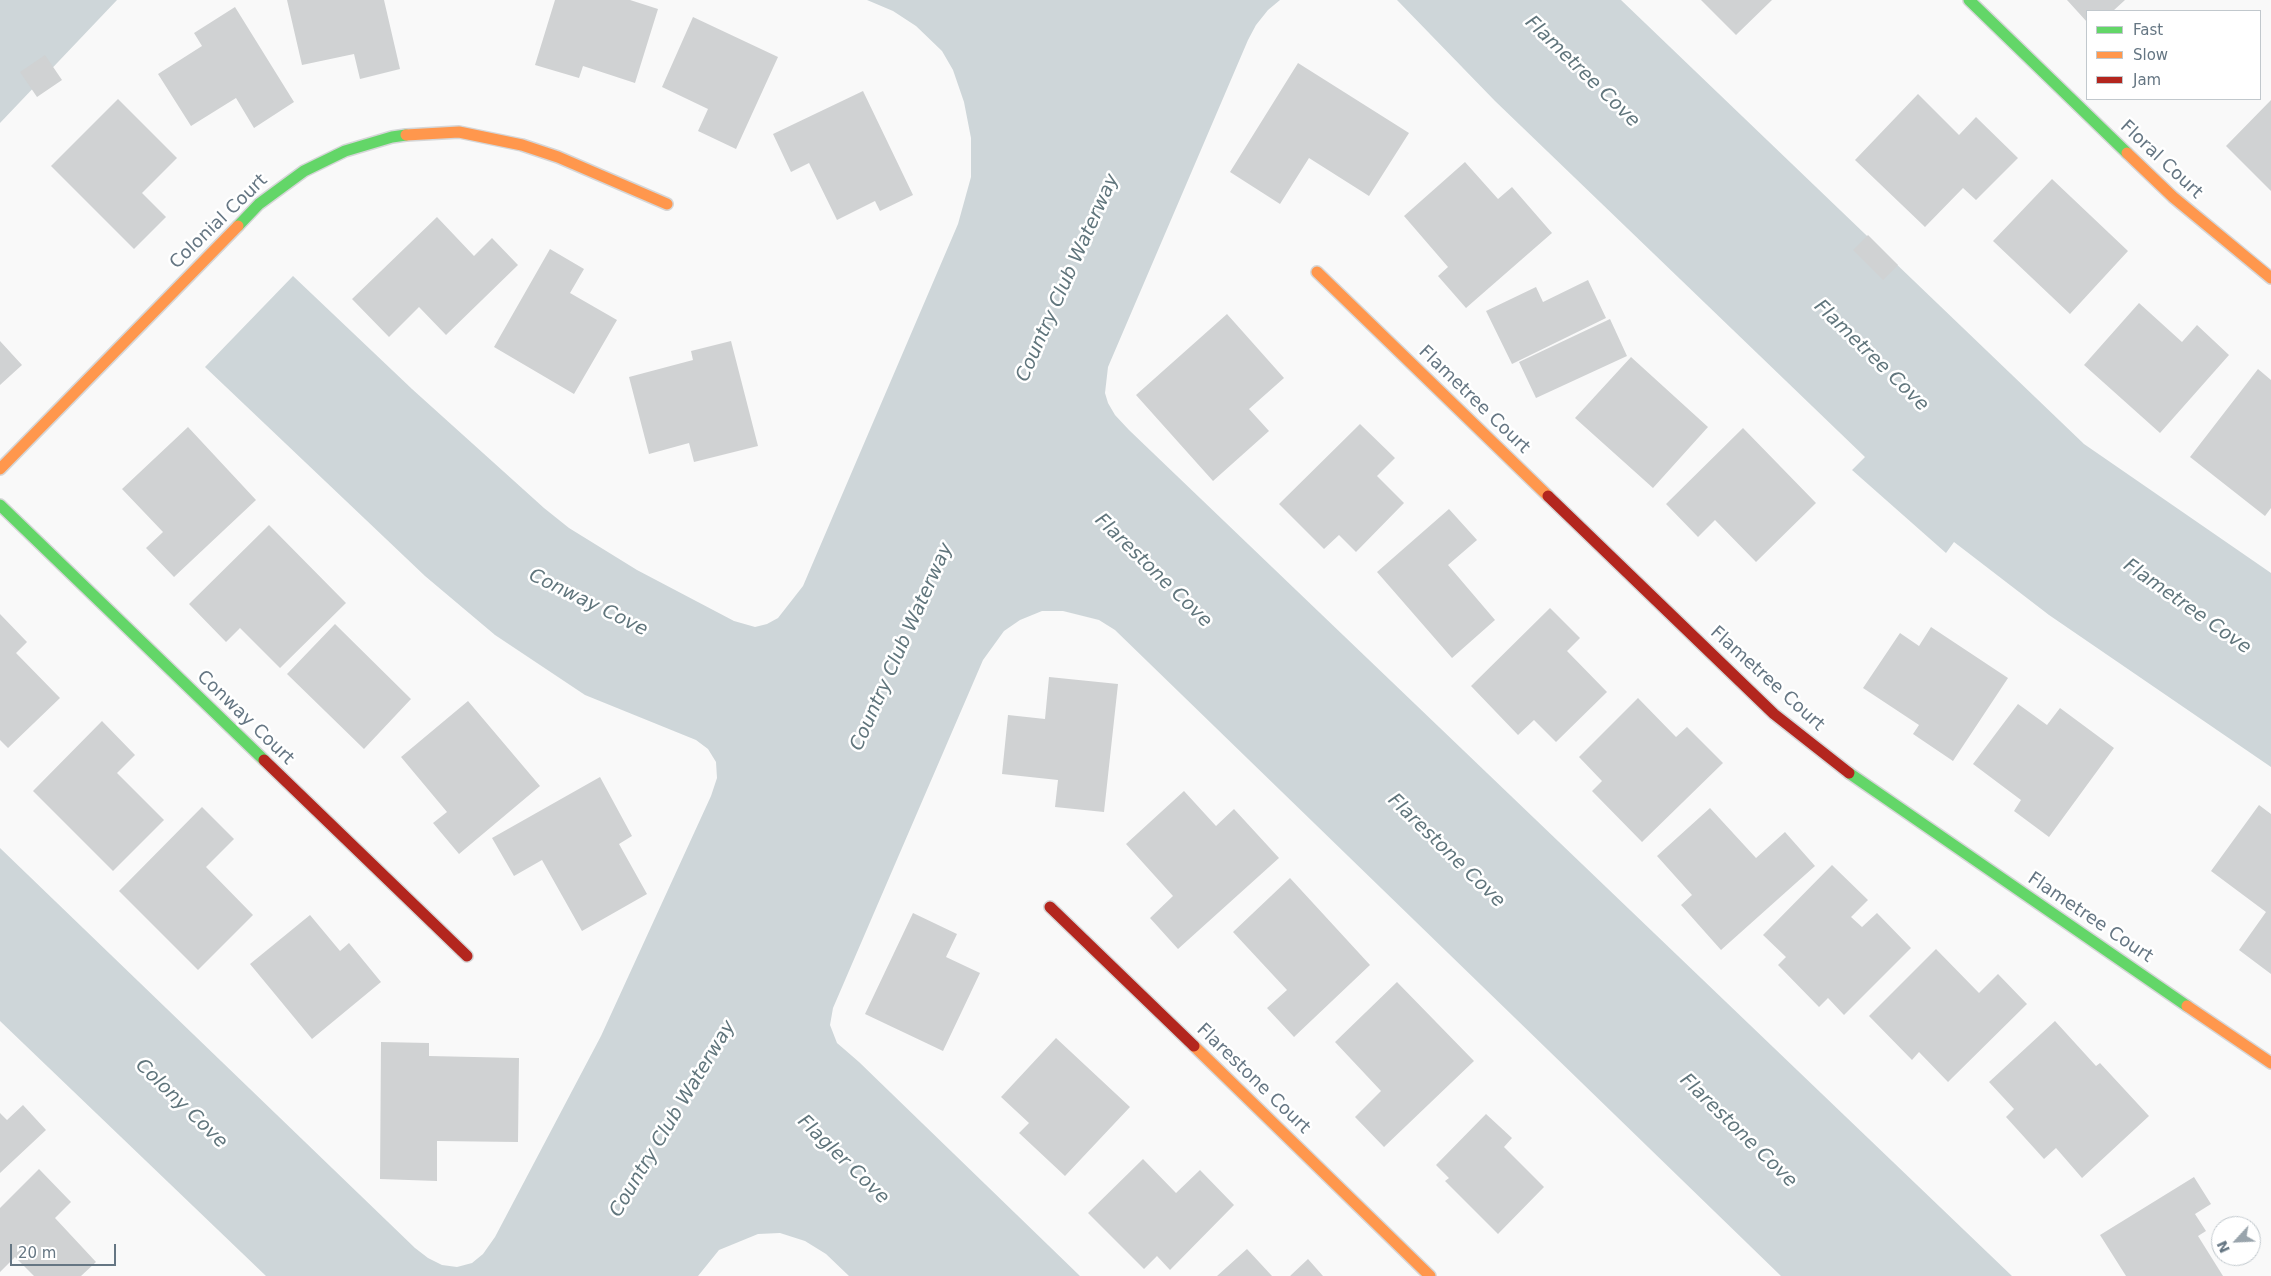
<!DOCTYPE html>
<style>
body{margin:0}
#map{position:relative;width:2271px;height:1276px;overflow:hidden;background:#f9f9f9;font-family:"DejaVu Sans",sans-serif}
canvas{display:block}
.legend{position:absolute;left:2086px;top:10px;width:175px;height:90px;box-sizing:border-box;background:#fff;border:1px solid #c1c8cd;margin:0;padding:6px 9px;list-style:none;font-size:15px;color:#657683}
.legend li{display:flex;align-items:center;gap:10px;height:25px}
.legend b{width:25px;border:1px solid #c1c8cd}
.north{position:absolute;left:2211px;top:1216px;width:50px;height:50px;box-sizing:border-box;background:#fff;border:1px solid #c1c8cd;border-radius:50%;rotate:245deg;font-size:14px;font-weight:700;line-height:20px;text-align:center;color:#657683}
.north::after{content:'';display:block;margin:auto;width:18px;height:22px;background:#99a4ac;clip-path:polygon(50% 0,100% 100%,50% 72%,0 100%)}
.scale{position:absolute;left:10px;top:1244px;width:106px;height:22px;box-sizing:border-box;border:2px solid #657683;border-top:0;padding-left:6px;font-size:15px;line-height:18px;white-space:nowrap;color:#657683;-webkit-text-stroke:4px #fff;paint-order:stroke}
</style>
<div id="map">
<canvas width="2271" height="1276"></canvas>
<ul class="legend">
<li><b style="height:6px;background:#63d668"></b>Fast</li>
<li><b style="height:6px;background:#ff974d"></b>Slow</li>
<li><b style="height:6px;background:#b3261e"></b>Jam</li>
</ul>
<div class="north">N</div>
<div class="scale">20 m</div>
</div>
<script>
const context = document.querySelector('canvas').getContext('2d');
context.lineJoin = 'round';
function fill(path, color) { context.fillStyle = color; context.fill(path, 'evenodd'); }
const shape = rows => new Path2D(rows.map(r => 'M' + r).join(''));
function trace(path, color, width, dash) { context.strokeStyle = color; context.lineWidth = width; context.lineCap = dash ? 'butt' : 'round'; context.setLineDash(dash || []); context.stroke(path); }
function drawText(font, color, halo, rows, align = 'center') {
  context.font = font + ' "DejaVu Sans",sans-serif'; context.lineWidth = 5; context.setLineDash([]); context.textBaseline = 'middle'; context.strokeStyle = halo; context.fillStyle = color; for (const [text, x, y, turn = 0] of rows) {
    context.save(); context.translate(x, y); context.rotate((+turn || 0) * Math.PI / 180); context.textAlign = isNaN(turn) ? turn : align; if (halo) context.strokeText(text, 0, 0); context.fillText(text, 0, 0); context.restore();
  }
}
const water = shape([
 [0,0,117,0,0,123],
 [867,0,1280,0,1268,10,1256,25,1248,40,1108,367,1105,393,1108,403,1115,415,1129,430,2012,1276,1781,1276,1115,630,1099,620,1063,611,1042,611,1020,620,1004,631,983,660,833,1008,830,1025,837,1043,844,1049,859,1062,1080,1276,849,1276,826,1254,805,1241,780,1233,758,1234,719,1250,698,1276,266,1276,0,1021,0,848,415,1248,428,1258,442,1265,457,1267,472,1263,483,1254,495,1237,601,1036,711,796,717,778,716,762,708,749,696,740,585,695,495,635,425,576,205,367,293,276,412,389,544,508,569,528,637,570,734,621,755,627,767,624,778,618,803,586,958,224,971,177,971,138,964,102,953,70,942,51,916,26,893,11],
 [1397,0,1621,0,2084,444,2271,573,2271,767,2049,615,1954,542,1946,553,1852,470,1865,457,1495,101]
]);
const building = shape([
 [287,0,384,0,400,69,360,79,354,54,302,65],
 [555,0,630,0,658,9,635,83,583,66,579,78,535,65],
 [1701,0,1772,0,1736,35],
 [2067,0,2125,0,2113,11,2087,11,2087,22],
 [235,7,294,102,254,128,236,98,191,126,158,74,202,46,194,33],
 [693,17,778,57,736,149,698,131,708,109,662,87],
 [45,55,62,80,37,97,20,72],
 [1298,63,1409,133,1369,196,1309,158,1280,204,1230,172],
 [863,91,913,195,880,211,875,201,837,220,809,163,791,172,773,134],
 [1918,94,1959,135,1976,117,2018,158,1976,200,1963,188,1925,227,1855,160],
 [118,99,177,158,142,193,166,217,134,249,51,166],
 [2271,100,2271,191,2226,146],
 [1465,162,1498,199,1512,187,1552,233,1466,308,1438,276,1448,267,1404,216],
 [2052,179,2128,251,2070,314,1993,241],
 [437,217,474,256,492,238,518,265,446,335,419,307,389,337,352,299],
 [1868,235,1898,265,1883,280,1853,250],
 [550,249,584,269,570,293,617,320,574,394,494,347],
 [1588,280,1606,318,1512,364,1486,311,1536,287,1543,302],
 [2139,303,2182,342,2197,325,2229,355,2160,433,2084,365],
 [1227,314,1284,378,1249,409,1269,431,1213,481,1136,395],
 [1610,319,1627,356,1536,398,1519,362],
 [0,341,22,365,0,385],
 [731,341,758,446,694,462,689,443,649,454,629,377,693,360,691,351],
 [1631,357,1708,427,1653,488,1575,418],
 [2258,369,2271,380,2271,508,2265,516,2190,457],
 [1360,424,1395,458,1377,476,1404,503,1356,552,1339,535,1324,549,1279,504],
 [188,427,256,500,174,577,146,548,163,532,122,489],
 [1743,428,1816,503,1756,562,1715,520,1698,537,1666,504],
 [1449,509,1477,540,1448,565,1495,620,1452,658,1377,572],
 [269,525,346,603,280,668,240,628,226,642,189,604],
 [1550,608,1580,638,1567,651,1607,692,1556,742,1534,720,1518,735,1471,686],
 [0,614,27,642,16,653,60,698,8,748,0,740],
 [335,624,411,699,364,749,287,674],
 [1931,627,2008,678,1953,761,1913,734,1919,725,1863,688,1900,633,1919,646],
 [1049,677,1118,684,1104,812,1055,807,1058,780,1002,774,1008,715,1045,719],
 [1638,698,1676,737,1687,727,1723,763,1642,842,1592,791,1602,781,1579,757],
 [468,701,540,786,459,854,433,823,447,812,401,757],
 [2018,704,2047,725,2060,708,2114,748,2049,837,2014,811,2021,800,1973,764],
 [102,721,135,755,117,773,164,820,113,871,33,791],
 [600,777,632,836,619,844,647,894,582,931,542,860,514,876,492,838],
 [1184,791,1216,826,1234,809,1279,858,1178,949,1150,918,1173,896,1126,844],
 [2259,805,2271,814,2271,974,2239,950,2266,912,2211,871],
 [202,807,234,839,206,867,253,915,198,970,119,891],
 [1710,808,1756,858,1785,832,1815,866,1721,950,1681,905,1692,895,1657,856],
 [1832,865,1868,900,1851,917,1862,927,1877,913,1911,948,1844,1015,1828,998,1819,1007,1778,965,1786,957,1763,935],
 [1290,878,1370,965,1294,1037,1267,1008,1287,990,1233,932],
 [913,913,957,934,946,957,980,973,943,1051,865,1014],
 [310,915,340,951,349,943,381,982,312,1039,250,964],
 [1936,949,1979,993,1998,974,2027,1004,1948,1082,1919,1052,1912,1060,1869,1016],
 [1397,982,1474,1061,1384,1147,1355,1117,1381,1091,1335,1042],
 [2055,1021,2096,1066,2100,1063,2149,1116,2082,1178,2056,1148,2044,1159,2006,1117,2014,1109,1989,1082],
 [1056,1038,1130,1107,1065,1176,1019,1133,1029,1123,1001,1097],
 [381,1042,429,1043,429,1056,519,1058,518,1142,437,1141,437,1181,380,1179],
 [23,1105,46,1130,0,1173,0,1113,7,1120],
 [1486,1114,1512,1138,1504,1147,1544,1187,1498,1234,1445,1181,1449,1178,1436,1165],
 [1143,1159,1176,1193,1200,1170,1234,1205,1170,1270,1157,1256,1144,1269,1088,1213],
 [39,1169,71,1202,55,1218,96,1262,81,1276,34,1276,15,1257,0,1272,0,1208],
 [2194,1177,2211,1204,2195,1214,2206,1231,2198,1236,2223,1276,2126,1276,2100,1235],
 [1247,1249,1272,1276,1217,1276],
 [1308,1259,1323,1276,1290,1276]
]);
const fast = shape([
 [1969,0,2127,153],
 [238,226,259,204,304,171,345,151,392,137,406,135],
 [0,505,264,760],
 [1849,773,2187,1006]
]);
const slow = shape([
 [406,135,459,132,522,145,558,157,667,204],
 [2127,153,2173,197,2271,278],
 [1317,272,1548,496],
 [0,469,238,226],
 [2187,1006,2271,1063],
 [1194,1046,1430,1276]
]);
const jam = shape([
 [1548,496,1774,714,1849,773],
 [264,760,467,956],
 [1050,907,1194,1046]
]);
const streetNames = [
 ["Floral Court",2161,160,43],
 ["Colonial Court",219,222,-44],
 ["Flametree Court",1474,400,44],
 ["Flametree Court",1767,679,42],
 ["Conway Court",245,718,44],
 ["Flametree Court",2090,918,34],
 ["Flarestone Court",1253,1079,44]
];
const waterNames = [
 ["Flametree Cove",1582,72,44],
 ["Country Club Waterway",1068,278,-66],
 ["Flametree Cove",1871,356,44],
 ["Flarestone Cove",1153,571,44],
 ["Conway Cove",588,603,26],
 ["Flametree Cove",2187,607,35],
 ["Country Club Waterway",902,647,-66],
 ["Flarestone Cove",1446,851,44],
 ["Colony Cove",181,1104,44],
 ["Country Club Waterway",673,1119,-59],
 ["Flarestone Cove",1738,1131,44],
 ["Flagler Cove",843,1160,44]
];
fill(water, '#ced6d9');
fill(building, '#d0d2d3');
trace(fast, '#d5d6d7', 14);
trace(slow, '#d5d6d7', 14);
trace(jam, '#d5d6d7', 14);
trace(fast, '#63d668', 11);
trace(slow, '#ff974d', 11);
trace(jam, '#b3261e', 11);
drawText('18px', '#657683', '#fff', streetNames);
drawText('italic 19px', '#60757c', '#fff', waterNames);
</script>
